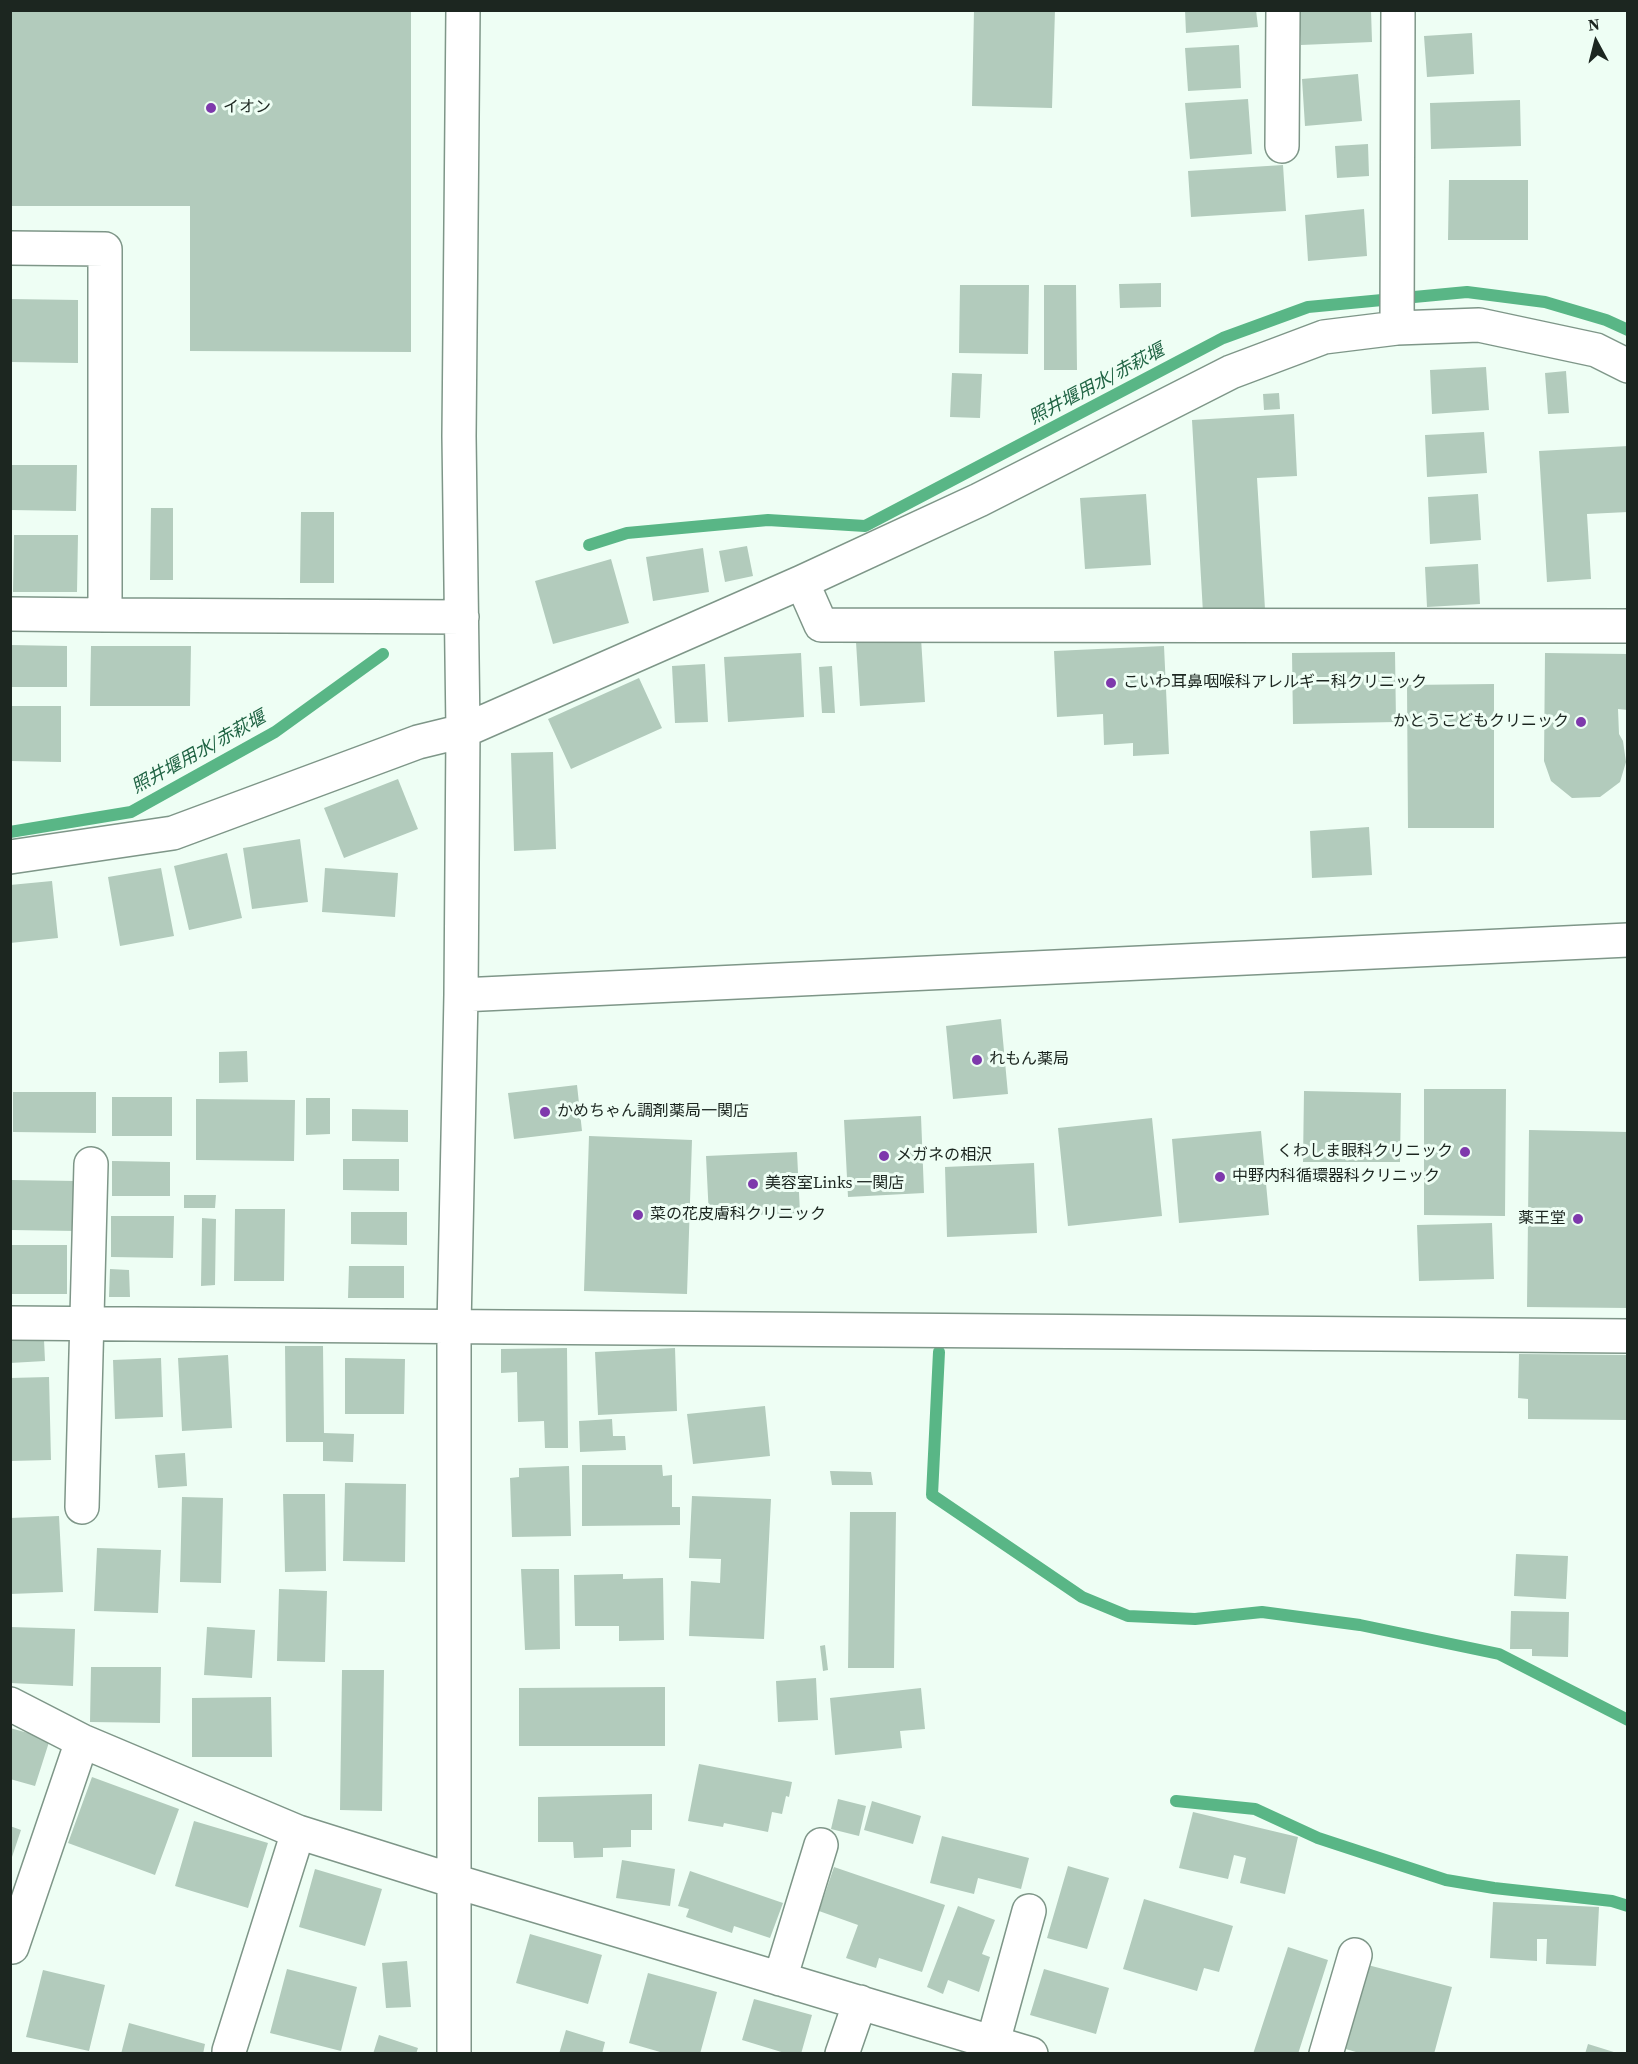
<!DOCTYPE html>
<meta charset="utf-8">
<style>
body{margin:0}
#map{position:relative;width:1638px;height:2064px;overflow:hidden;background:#eefef4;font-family:"Source Serif 4",serif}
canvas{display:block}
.frame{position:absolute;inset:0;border:12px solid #1c2620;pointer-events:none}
.north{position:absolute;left:1566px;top:12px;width:60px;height:60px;-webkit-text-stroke:4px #eefef4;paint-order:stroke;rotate:353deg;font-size:16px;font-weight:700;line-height:24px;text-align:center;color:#1c2620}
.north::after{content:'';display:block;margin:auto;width:21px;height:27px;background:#1c2620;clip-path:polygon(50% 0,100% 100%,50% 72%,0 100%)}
</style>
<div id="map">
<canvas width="1638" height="2064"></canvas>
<div class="frame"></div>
<div class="north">N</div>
</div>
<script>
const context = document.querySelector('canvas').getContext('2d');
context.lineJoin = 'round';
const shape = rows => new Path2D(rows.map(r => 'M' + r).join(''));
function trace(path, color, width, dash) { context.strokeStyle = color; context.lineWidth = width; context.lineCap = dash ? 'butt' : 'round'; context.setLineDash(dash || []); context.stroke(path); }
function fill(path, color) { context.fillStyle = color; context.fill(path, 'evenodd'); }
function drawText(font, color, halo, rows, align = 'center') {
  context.font = font + ' "Source Serif 4","Noto Sans JP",serif'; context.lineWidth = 6; context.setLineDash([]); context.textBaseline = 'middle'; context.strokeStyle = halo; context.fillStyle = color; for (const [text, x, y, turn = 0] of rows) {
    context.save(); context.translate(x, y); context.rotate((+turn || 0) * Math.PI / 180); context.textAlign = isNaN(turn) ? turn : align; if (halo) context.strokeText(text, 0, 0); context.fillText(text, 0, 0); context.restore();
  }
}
const stream = shape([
 [589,545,627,533,768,520,865,526,1223,338,1308,307,1467,292,1545,302,1606,320,1628,330],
 [10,832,131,812,275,732,383,654],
 [939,1352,932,1495,1082,1597,1128,1616,1195,1619,1262,1612,1360,1625,1499,1654,1628,1720],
 [1176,1801,1255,1809,1318,1838,1446,1880,1494,1888,1612,1901,1628,1906]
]);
const building = shape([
 [10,10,411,10,411,352,190,351,190,206,10,206],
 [974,10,1055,10,1052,108,972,106],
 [1185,10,1256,10,1258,27,1186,33],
 [1299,10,1371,10,1372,42,1301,45],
 [1472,33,1474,74,1427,77,1424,36],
 [1239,45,1241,88,1188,91,1185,48],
 [1358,74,1362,121,1305,126,1302,79],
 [1248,99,1252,154,1190,159,1185,103],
 [1520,100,1521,146,1431,149,1430,103],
 [1368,144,1369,176,1337,178,1335,146],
 [1283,165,1286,211,1191,217,1188,171],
 [1449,180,1528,180,1528,240,1448,240],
 [1364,209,1367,256,1308,261,1305,215],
 [1161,283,1161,307,1120,308,1119,284],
 [960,285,1029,285,1028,354,959,353],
 [1044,285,1076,285,1077,370,1044,370],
 [10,299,78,300,78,363,10,362],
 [1486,367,1489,410,1432,414,1430,370],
 [1566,371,1569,413,1548,414,1545,373],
 [952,373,982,374,980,418,950,417],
 [1279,393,1280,409,1264,410,1263,394],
 [1294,414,1297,476,1257,478,1265,609,1203,613,1192,420],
 [1484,432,1487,473,1427,477,1425,435],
 [1628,446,1628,512,1587,514,1591,579,1547,582,1539,451],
 [10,465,77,465,76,511,10,510],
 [1146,494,1151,565,1085,569,1080,498],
 [1478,494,1481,540,1430,544,1428,497],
 [151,508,173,508,173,580,150,580],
 [301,512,334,512,334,583,300,583],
 [14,535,78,535,77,592,13,592],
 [747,546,753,576,725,582,719,551],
 [703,548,709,592,653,601,646,557],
 [611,559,629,623,553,644,535,581],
 [1478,564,1480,604,1427,607,1425,567],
 [921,638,925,702,860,706,856,642],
 [10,645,67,646,67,687,10,687],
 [91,646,191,646,190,706,90,706],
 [1164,646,1169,754,1133,756,1133,743,1104,745,1103,714,1057,717,1054,651],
 [1395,652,1396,722,1293,724,1292,653],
 [801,653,804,717,728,722,724,657],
 [1545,653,1628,654,1628,710,1618,709,1619,734,1623,741,1626,762,1620,782,1600,797,1572,798,1551,781,1544,761],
 [705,664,708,722,675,723,672,666],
 [832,666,835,713,822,713,819,667],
 [639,678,662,728,571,769,548,719],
 [1494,684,1494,828,1408,828,1407,685],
 [10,706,61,706,61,762,10,761],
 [553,752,556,849,514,851,511,753],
 [398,779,418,829,344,858,324,808],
 [1369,827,1372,875,1312,878,1310,831],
 [300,839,308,902,252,909,243,848],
 [227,853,242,918,189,930,174,866],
 [161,868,174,936,120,946,108,877],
 [325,868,398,873,395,917,322,912],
 [52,881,58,938,10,943,10,885],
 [1001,1019,1008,1094,953,1099,946,1026],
 [247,1051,248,1082,219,1083,219,1052],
 [577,1085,582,1131,514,1139,508,1093],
 [1424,1089,1506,1089,1505,1216,1424,1215],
 [1304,1091,1401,1093,1400,1162,1303,1162],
 [13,1092,96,1092,96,1133,13,1132],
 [112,1097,172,1097,172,1136,112,1136],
 [306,1098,330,1098,330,1134,306,1135],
 [196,1099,295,1100,294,1161,196,1160],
 [352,1109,408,1110,408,1142,352,1141],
 [921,1116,924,1193,848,1197,844,1120],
 [1152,1118,1162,1216,1068,1226,1058,1128],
 [1529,1130,1628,1132,1628,1308,1527,1307],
 [1261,1131,1269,1215,1179,1223,1172,1139],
 [589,1136,692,1140,687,1294,584,1291],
 [797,1152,800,1213,709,1217,706,1156],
 [343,1159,399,1159,399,1191,343,1190],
 [112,1161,170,1162,170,1196,112,1196],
 [1034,1163,1037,1233,947,1237,945,1167],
 [11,1180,77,1181,77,1231,11,1230],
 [184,1195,216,1195,215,1208,184,1208],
 [235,1209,285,1209,284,1281,234,1281],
 [351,1212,407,1212,407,1245,351,1244],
 [111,1216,174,1216,173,1258,111,1257],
 [202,1218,216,1219,215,1285,201,1286],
 [1492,1223,1494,1279,1419,1281,1417,1225],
 [10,1245,67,1245,67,1294,10,1294],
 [349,1266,404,1266,404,1298,348,1298],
 [110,1269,129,1270,130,1297,109,1297],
 [44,1340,45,1361,10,1363,10,1341],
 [285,1346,323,1346,324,1433,354,1434,353,1462,323,1461,323,1442,286,1442],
 [567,1348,568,1448,545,1448,544,1421,518,1422,517,1372,501,1373,501,1349],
 [675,1348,677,1411,598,1415,595,1352],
 [1519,1354,1628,1355,1628,1420,1528,1419,1528,1399,1518,1398],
 [228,1355,232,1428,182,1431,178,1358],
 [161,1358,163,1417,115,1419,113,1360],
 [345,1358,405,1359,404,1414,345,1414],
 [49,1377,51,1460,10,1461,10,1378],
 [765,1406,770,1456,693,1464,687,1414],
 [612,1419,613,1436,625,1436,626,1450,580,1452,579,1421],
 [185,1453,187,1486,158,1488,155,1455],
 [582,1465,662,1465,663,1476,672,1475,672,1507,680,1507,680,1525,582,1526],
 [569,1466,571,1536,512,1537,510,1478,519,1477,519,1468],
 [830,1471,871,1472,873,1485,832,1485],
 [345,1483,406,1484,405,1562,343,1561],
 [283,1494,325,1494,326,1571,285,1572],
 [692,1496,771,1499,764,1639,689,1636,691,1581,720,1583,721,1559,689,1558],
 [182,1497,223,1498,221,1583,180,1582],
 [850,1512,896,1512,894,1668,848,1668],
 [59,1516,63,1592,10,1594,10,1518],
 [97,1548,161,1550,158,1613,94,1611],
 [1516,1554,1568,1556,1566,1599,1514,1596],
 [521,1569,559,1569,560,1649,525,1650],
 [623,1574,623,1579,663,1578,664,1640,619,1641,619,1626,575,1626,574,1575],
 [279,1589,327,1591,325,1662,277,1661],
 [1511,1611,1569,1612,1568,1657,1532,1656,1532,1649,1510,1649],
 [10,1627,75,1629,73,1686,10,1683],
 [207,1627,255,1630,252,1678,204,1675],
 [825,1645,828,1670,823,1671,820,1646],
 [91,1667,161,1667,160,1723,90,1722],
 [342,1670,384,1670,382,1811,340,1810],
 [816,1678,818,1720,778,1722,776,1681],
 [665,1687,665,1746,519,1746,519,1688],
 [921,1688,925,1729,900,1731,902,1748,835,1755,830,1698],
 [271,1697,272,1757,192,1757,192,1698],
 [10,1728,50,1739,35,1786,10,1779],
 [699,1764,792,1782,789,1797,786,1796,782,1814,772,1812,768,1832,724,1823,723,1827,688,1821],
 [92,1777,179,1809,155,1875,68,1843],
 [652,1794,652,1830,631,1830,631,1847,603,1848,603,1857,574,1858,573,1842,538,1842,538,1797],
 [838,1799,866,1806,859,1836,831,1829],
 [872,1801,921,1816,913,1844,864,1830],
 [1193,1812,1298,1837,1285,1894,1240,1883,1246,1858,1234,1855,1228,1879,1179,1868],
 [194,1821,268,1843,248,1908,175,1886],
 [10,1826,21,1830,11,1860,10,1859],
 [942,1836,1029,1858,1021,1889,978,1878,974,1894,930,1883],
 [622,1860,675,1869,670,1906,616,1898],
 [1068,1866,1109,1878,1087,1949,1047,1938],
 [834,1867,945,1905,922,1972,879,1958,876,1968,846,1958,858,1925,819,1911],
 [315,1869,382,1889,365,1946,299,1927],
 [690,1871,783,1903,770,1938,734,1926,732,1933,686,1917,689,1909,678,1906],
 [1144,1899,1233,1926,1219,1972,1204,1968,1197,1991,1123,1969],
 [1493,1902,1599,1907,1596,1966,1546,1964,1547,1939,1537,1939,1537,1961,1490,1958],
 [958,1906,995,1920,982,1954,990,1957,979,1992,948,1980,943,1994,927,1987],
 [530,1934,602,1955,588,2004,516,1983],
 [1288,1947,1328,1960,1298,2054,1253,2054],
 [407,1961,411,2007,386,2008,382,1963],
 [1364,1964,1452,1987,1434,2054,1363,2054,1342,2048],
 [287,1969,357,1987,341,2051,270,2033],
 [1044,1969,1109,1988,1096,2034,1030,2015],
 [43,1970,105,1985,89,2051,26,2037],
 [648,1973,717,1992,700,2054,667,2054,629,2043],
 [754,1999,812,2015,801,2054,788,2054,742,2040],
 [129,2023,205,2044,203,2054,121,2054],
 [566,2030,605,2042,602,2054,559,2054],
 [379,2035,418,2048,416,2054,373,2054],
 [1588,2044,1617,2053,1617,2054,1585,2054]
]);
const minor = shape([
 [1282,146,1283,10],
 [10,248,105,249,105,615,462,617],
 [1397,328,1398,10],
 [802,582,821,625,1628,626],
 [10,614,105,615],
 [10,857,173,833,418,742,463,731,802,582,979,500,1231,372,1324,337,1397,328,1479,325,1596,350,1628,366],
 [461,995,1628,940],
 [10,1323,1628,1336],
 [82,1507,91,1164],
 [10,1704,82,1741,298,1832,454,1881,1031,2054],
 [12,1947,82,1741],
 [780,1979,821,1845],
 [993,2042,1029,1911],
 [229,2051,298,1832],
 [454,2054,454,1327,461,995,463,731,459,436,463,10],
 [842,2054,860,2002],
 [1326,2054,1355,1955]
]);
const markers = [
 [211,108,6,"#7e39ac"],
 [1111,683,6,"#7e39ac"],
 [1581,722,6,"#7e39ac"],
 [977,1060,6,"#7e39ac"],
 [545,1112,6,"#7e39ac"],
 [1465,1152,6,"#7e39ac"],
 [884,1156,6,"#7e39ac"],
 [1220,1177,6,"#7e39ac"],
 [753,1184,6,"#7e39ac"],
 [638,1215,6,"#7e39ac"],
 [1578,1219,6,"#7e39ac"]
];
const poiNames = [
 ["イオン",223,108],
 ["こいわ耳鼻咽喉科アレルギー科クリニック",1123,683],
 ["かとうこどもクリニック",1569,722,"right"],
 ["れもん薬局",989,1060],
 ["かめちゃん調剤薬局一関店",557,1112],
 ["くわしま眼科クリニック",1453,1152,"right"],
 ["メガネの相沢",896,1156],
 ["中野内科循環器科クリニック",1232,1177],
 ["美容室Links 一関店",765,1184],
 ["菜の花皮膚科クリニック",650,1215],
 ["薬王堂",1566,1219,"right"]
];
const waterNames = [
 ["照井堰用水/赤萩堰",1097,385,-28],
 ["照井堰用水/赤萩堰",199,753,-29]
];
trace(stream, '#59b686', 12);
fill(building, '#b2cbbc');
trace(minor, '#7e9688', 36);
trace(minor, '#fff', 33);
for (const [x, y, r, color] of markers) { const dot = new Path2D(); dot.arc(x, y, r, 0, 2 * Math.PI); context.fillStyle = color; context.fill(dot); trace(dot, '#eefef4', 2); }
drawText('16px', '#1c2620', '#eefef4', poiNames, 'left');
drawText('italic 18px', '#206444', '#eefef4', waterNames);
</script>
